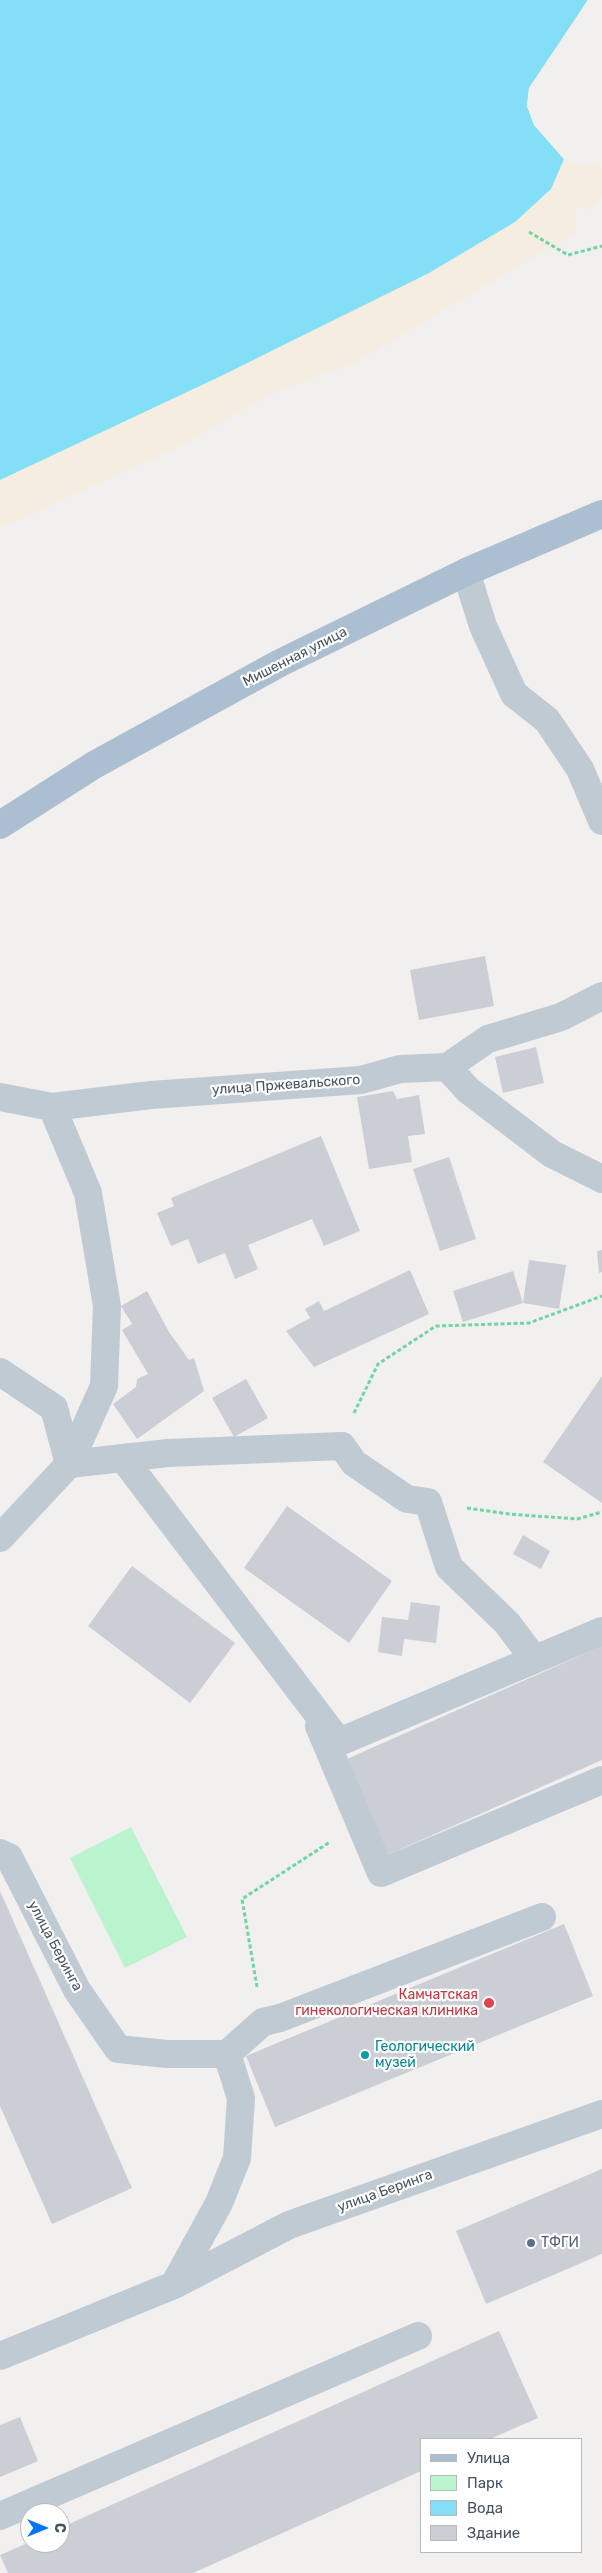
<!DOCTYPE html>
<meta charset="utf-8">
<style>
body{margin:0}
#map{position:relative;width:602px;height:2573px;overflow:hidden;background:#f2efef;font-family:Rubik,sans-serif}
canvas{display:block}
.legend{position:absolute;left:420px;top:2438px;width:162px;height:115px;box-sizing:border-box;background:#fff;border:1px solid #b5babf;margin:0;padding:6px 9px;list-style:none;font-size:15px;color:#45535f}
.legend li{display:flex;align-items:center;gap:10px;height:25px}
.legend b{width:25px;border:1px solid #b5babf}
.north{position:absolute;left:20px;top:2503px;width:50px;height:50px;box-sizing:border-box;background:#fff;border:1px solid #b5babf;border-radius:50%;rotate:90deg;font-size:14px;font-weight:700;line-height:20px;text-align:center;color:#45535f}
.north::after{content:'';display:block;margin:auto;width:18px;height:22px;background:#0672f5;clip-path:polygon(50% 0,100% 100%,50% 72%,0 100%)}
</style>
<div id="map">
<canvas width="602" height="2573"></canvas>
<ul class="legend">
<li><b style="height:6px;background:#acbfd1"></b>Улица</li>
<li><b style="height:14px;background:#b9f4cf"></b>Парк</li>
<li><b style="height:14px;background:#82dff5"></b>Вода</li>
<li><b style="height:14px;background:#cbced5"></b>Здание</li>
</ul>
<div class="north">С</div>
</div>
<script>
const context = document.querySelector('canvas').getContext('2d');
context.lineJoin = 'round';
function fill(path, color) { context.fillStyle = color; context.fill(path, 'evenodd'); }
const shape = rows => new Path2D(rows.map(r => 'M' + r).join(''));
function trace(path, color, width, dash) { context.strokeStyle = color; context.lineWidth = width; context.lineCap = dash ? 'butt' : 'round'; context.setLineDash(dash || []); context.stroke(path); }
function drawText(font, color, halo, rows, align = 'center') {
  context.font = font + ' Rubik,sans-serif'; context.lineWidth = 4.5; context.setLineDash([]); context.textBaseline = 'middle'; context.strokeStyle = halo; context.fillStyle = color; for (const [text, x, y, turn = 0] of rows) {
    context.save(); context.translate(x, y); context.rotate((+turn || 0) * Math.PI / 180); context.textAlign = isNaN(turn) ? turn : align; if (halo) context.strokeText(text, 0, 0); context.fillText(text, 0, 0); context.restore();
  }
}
const green = shape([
 [131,1827,187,1937,125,1968,70,1858]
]);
const sand = shape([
 [564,159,584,167,598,162,602,169,602,195,590,210,576,207,576,232,356,362,266,396,183,445,0,528,0,480,221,376,429,273,515,222,551,189]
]);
const water = shape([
 [0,0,588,0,529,88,527,106,534,125,564,159,551,189,515,222,429,273,221,376,0,480]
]);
const pier = shape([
 [588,0,591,0,532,89,529,106,536,123,566,157,564,159,534,125,527,106,529,88]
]);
const building = shape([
 [485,956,494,1006,419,1020,410,970],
 [536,1047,544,1083,503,1093,495,1057],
 [393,1091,397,1099,419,1095,425,1134,408,1136,412,1162,369,1169,357,1097],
 [321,1136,360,1231,324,1246,312,1219,248,1245,258,1269,235,1279,225,1253,198,1264,188,1239,171,1246,157,1213,174,1206,171,1198],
 [449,1157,476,1239,440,1251,413,1169],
 [602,1250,602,1272,599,1273,597,1251],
 [529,1260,566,1265,559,1309,523,1303],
 [410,1270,429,1314,314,1367,286,1331,310,1318,305,1309,319,1301,324,1311],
 [513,1271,523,1303,463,1322,453,1291],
 [147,1291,169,1332,189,1360,194,1358,204,1391,137,1439,113,1404,136,1387,137,1379,148,1374,122,1330,132,1324,121,1306],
 [602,1376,602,1503,543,1462],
 [246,1379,268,1418,234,1437,212,1398],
 [287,1506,392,1581,349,1643,244,1568],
 [523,1535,550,1551,541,1569,513,1554],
 [132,1566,235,1643,190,1703,88,1626],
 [411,1602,440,1606,436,1643,404,1639,402,1656,378,1652,382,1617,408,1620],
 [602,1646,602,1760,383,1857,340,1762],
 [0,1891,132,2188,52,2224,0,2106],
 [564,1924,593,1996,275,2127,246,2056],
 [602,2169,602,2254,486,2304,456,2231],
 [499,2331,538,2418,490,2439,421,2439,421,2471,193,2573,8,2573,0,2555,30,2542,60,2543,60,2528],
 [20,2417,38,2461,0,2477,0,2425]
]);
const path = shape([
 [529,232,568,255,602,246],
 [354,1413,378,1364,436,1326,529,1323,602,1296],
 [467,1508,509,1514,577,1519,602,1512],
 [257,1987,242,1899,330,1842]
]);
const minor = shape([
 [466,572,483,626,514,694,547,720,580,769,602,821],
 [447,1067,488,1039,561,1017,602,996],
 [0,1097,52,1107],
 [0,1372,54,1408,69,1464],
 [123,1458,339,1742,602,1631],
 [69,1464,104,1386,107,1306,88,1193,52,1107,151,1095,361,1080,400,1069,447,1067,468,1090,552,1154,602,1179],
 [0,1538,69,1464,168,1453,342,1446,354,1463,407,1499,428,1502,449,1567,507,1623,534,1659],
 [319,1726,381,1873,602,1780],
 [0,1853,9,1857,77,1990,118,2049,167,2054,227,2054],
 [174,2285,219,2203,237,2158,241,2098,227,2054,263,2022,280,2018,542,1917],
 [0,2356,174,2285,289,2225,602,2114],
 [0,2516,418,2336]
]);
const major = shape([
 [0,825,94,765,280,663,466,572,602,514]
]);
const markers = [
 [489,2003,6,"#e0444e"],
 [365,2055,5,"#0f9aa8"],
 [531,2243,5,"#5c6f8a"]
];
const streetNames = [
 ["Мишенная улица",295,657,-27],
 ["улица Пржевальского",286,1085,-4],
 ["улица Беринга",55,1946,62],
 ["улица Беринга",385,2191,-20]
];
const healthNames = [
 ["Камчатская",478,1995],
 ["гинекологическая клиника",478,2011]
];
const cultureNames = [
 ["Геологический",375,2047],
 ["музей",375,2063]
];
const serviceNames = [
 ["ТФГИ",541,2243]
];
fill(green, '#b9f4cf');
fill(sand, '#f5eddf');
fill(water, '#82dff5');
fill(pier, '#f2efef');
fill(building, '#cbced5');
trace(path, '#6ed6a1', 3, [4, 2.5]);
trace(minor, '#bfcad3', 28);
trace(major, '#acbfd1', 28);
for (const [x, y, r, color] of markers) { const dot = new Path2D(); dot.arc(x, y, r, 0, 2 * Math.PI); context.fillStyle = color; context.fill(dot); trace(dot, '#fff', 2); }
drawText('14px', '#45535f', '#fff', streetNames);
drawText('14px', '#be3a42', '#fff', healthNames, 'right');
drawText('14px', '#0d838f', '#fff', cultureNames, 'left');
drawText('14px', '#4e5e75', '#fff', serviceNames, 'left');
</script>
